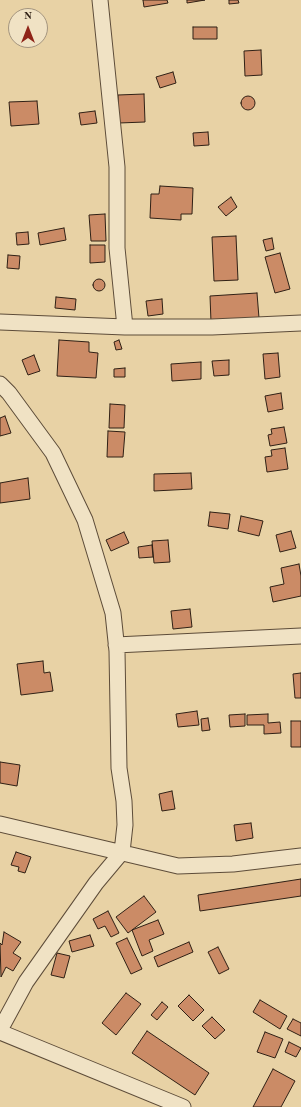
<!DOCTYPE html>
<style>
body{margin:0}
#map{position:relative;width:301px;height:1107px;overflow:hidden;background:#e8d2a5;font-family:"Old Standard TT",serif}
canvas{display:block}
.north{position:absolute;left:8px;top:8px;width:40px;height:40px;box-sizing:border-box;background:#f0e2c4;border:1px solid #a3947e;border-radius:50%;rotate:0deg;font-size:11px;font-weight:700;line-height:16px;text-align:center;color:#2f2015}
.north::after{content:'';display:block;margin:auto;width:14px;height:18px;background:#8f2418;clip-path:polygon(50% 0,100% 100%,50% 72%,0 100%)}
</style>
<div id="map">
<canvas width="301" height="1107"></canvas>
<div class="north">N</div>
</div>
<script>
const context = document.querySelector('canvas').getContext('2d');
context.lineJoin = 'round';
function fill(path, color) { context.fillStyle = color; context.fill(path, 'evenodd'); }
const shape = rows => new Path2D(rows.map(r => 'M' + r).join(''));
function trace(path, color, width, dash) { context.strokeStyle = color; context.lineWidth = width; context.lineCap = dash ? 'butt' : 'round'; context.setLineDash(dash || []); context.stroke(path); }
const building = shape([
 [143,0,167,0,168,3,144,7,143,0],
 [187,0,205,0,187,3,187,0],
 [229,0,238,0,239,3,229,4,229,0],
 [16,18,16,31,12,32,11,19,16,18],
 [193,27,217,27,217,39,193,39,193,27],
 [261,50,262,75,245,76,244,51,261,50],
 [173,72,176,83,160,88,156,77,173,72],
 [144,94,145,122,119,123,118,95,144,94],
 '241 103a7 7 0 1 1 14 0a7 7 0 1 1-14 0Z',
 [37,101,39,124,11,126,9,102,37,101],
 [95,111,97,123,81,125,79,113,95,111],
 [208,132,209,145,194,146,193,133,208,132],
 [160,186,193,188,192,214,181,214,181,220,150,218,151,194,159,194,160,186],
 [231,197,237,207,226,216,218,207,231,197],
 [105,214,106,241,91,241,89,215,105,214],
 [64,228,66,240,40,245,38,233,64,228],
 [28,232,29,244,17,245,16,233,28,232],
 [236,236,238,280,214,281,212,237,236,236],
 [272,238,274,249,266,251,263,240,272,238],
 [90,245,105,245,105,262,90,263,90,245],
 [280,253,290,289,275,293,265,257,280,253],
 [8,255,20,256,19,269,7,268,8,255],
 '93 285a6 6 0 1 1 12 0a6 6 0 1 1-12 0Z',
 [257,293,259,318,211,322,210,296,257,293],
 [56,297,76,299,75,310,55,308,56,297],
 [162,299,163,314,148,316,146,301,162,299],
 [59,340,89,342,89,352,98,353,96,378,57,376,59,340],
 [119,340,122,349,116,350,114,342,119,340],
 [278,353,280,377,265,379,263,354,278,353],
 [34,355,40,371,28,375,22,360,34,355],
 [229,360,229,375,214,376,212,361,229,360],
 [201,362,201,379,172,381,171,364,201,362],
 [125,368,125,377,114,377,114,369,125,368],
 [281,393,283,409,268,412,265,396,281,393],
 [110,404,125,405,124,428,109,428,110,404],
 [5,416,11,433,0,436,0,418,5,416],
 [284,427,287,443,270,446,268,435,272,434,271,429,284,427],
 [108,431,125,432,123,457,107,457,108,431],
 [285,448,288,469,267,472,265,457,272,456,271,450,285,448],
 [191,473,192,489,154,491,154,474,191,473],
 [28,478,30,499,0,503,0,483,28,478],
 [210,512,230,514,228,529,208,526,210,512],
 [241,516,263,521,259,536,238,531,241,516],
 [291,531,296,548,280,552,276,535,291,531],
 [124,532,129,543,111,551,106,540,124,532],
 [168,540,170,562,154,563,152,541,168,540],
 [152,545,153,557,139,558,138,547,152,545],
 [299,564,301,576,301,596,273,602,270,587,284,584,281,568,299,564],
 [190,609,192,627,173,629,171,611,190,609],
 [43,661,44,673,50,672,53,691,21,695,17,664,43,661],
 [301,673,301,698,295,698,293,674,301,673],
 [197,711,199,725,178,727,176,714,197,711],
 [245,714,245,726,230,727,229,715,245,714],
 [268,714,268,723,280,722,281,733,264,734,264,725,247,725,247,715,268,714],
 [208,718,210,730,202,731,201,719,208,718],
 [291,721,301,721,301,747,291,747,291,721],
 [0,762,20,765,17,786,0,783,0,762],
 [172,791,175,809,162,811,159,794,172,791],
 [251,823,253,838,236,841,234,825,251,823],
 [16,852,31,857,25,873,18,871,19,867,11,865,16,852],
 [301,879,301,896,200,911,198,895,301,879],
 [144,896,156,912,128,933,116,917,144,896],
 [108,911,119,933,111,937,105,926,98,929,93,919,108,911],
 [158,920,164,934,149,940,153,951,142,956,132,930,158,920],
 [4,932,21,942,13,953,21,958,13,971,6,967,1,977,0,943,2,945,4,932],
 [90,935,94,946,72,952,69,941,90,935],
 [127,938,142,969,131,974,116,943,127,938],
 [189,942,193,952,158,967,154,957,189,942],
 [218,947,229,969,219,974,208,952,218,947],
 [57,953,70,956,64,978,51,975,57,953],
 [126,993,141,1004,116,1035,102,1023,126,993],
 [189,995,204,1010,193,1021,178,1006,189,995],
 [260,1000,287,1016,280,1029,253,1012,260,1000],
 [162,1002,168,1007,157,1020,151,1015,162,1002],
 [212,1017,225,1030,215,1039,202,1026,212,1017],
 [293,1019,301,1023,301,1036,287,1029,293,1019],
 [147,1031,209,1073,195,1095,132,1053,147,1031],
 [265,1032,283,1039,275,1058,257,1052,265,1032],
 [289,1042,301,1048,296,1057,285,1052,289,1042],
 [273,1069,295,1081,281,1107,253,1107,273,1069]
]);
const minor = shape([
 [100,0,117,167,117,248,125,327],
 [0,322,125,327,212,327,301,323],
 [0,384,9,393,53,453,85,520,113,613,117,651,119,768,124,801,125,825,122,852,96,883,26,982,0,1030],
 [116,645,301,636],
 [0,824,178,866,233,864,301,856],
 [0,1032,183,1107]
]);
fill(building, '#cb8b66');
trace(building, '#2f2015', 1);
trace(minor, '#5d4c39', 17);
trace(minor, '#f0e2c4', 15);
</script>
